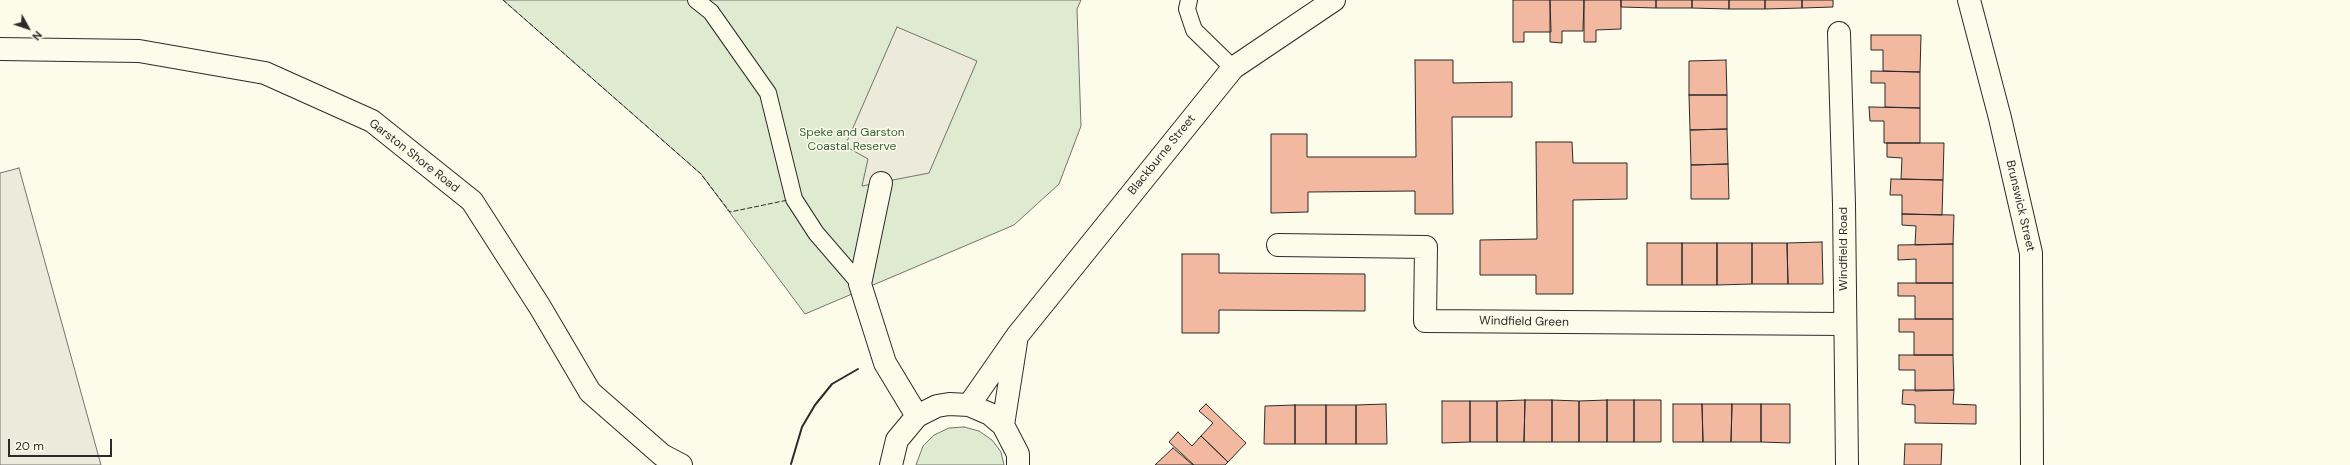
<!DOCTYPE html>
<style>
body{margin:0}
#map{position:relative;width:2350px;height:465px;overflow:hidden;background:#fdfbea;font-family:"DM Sans",sans-serif}
canvas{display:block}
.north{position:absolute;left:8px;top:8px;width:40px;height:40px;-webkit-text-stroke:3px #fdfbea;paint-order:stroke;rotate:130deg;font-size:11px;font-weight:700;line-height:16px;text-align:center;color:#2b2b2b}
.north::after{content:'';display:block;margin:auto;width:14px;height:18px;background:#2b2b2b;clip-path:polygon(50% 0,100% 100%,50% 72%,0 100%)}
.scale{position:absolute;left:8px;top:439px;width:104px;height:18px;box-sizing:border-box;border:2px solid #2b2b2b;border-top:0;padding-left:5px;font-size:12px;line-height:14px;white-space:nowrap;color:#2b2b2b;-webkit-text-stroke:3px #fdfbea;paint-order:stroke}
</style>
<div id="map">
<canvas width="2350" height="465"></canvas>
<div class="north">N</div>
<div class="scale">20 m</div>
</div>
<script>
const context = document.querySelector('canvas').getContext('2d');
context.lineJoin = 'round';
function fill(path, color) { context.fillStyle = color; context.fill(path, 'evenodd'); }
const shape = rows => new Path2D(rows.map(r => 'M' + r).join(''));
function trace(path, color, width, dash) { context.strokeStyle = color; context.lineWidth = width; context.lineCap = dash ? 'butt' : 'round'; context.setLineDash(dash || []); context.stroke(path); }
function drawText(font, color, halo, rows, align = 'center') {
  context.font = font + ' "DM Sans",sans-serif'; context.lineWidth = 3; context.setLineDash([]); context.textBaseline = 'middle'; context.strokeStyle = halo; context.fillStyle = color; for (const [text, x, y, turn = 0] of rows) {
    context.save(); context.translate(x, y); context.rotate((+turn || 0) * Math.PI / 180); context.textAlign = isNaN(turn) ? turn : align; if (halo) context.strokeText(text, 0, 0); context.fillText(text, 0, 0); context.restore();
  }
}
const green = shape([
 [503,0,1081,0,1077,9,1081,126,1059,184,1014,225,805,314,701,174,503,0],
 [964,427,979,431,992,440,1001,452,1004,465,916,465,923,446,934,435,949,428,964,427]
]);
const parking = shape([
 [897,27,977,61,929,173,862,186,868,159,845,146,897,27],
 [19,168,101,465,0,465,0,173,19,168]
]);
const building = shape([
 [1513,0,1550,0,1551,32,1524,32,1524,42,1513,42,1513,0],
 [1550,0,1584,0,1583,31,1562,31,1562,43,1550,42,1550,0],
 [1584,0,1621,0,1621,29,1596,30,1596,42,1584,42,1584,0],
 [1621,0,1656,0,1656,8,1621,7,1621,0],
 [1656,0,1692,0,1692,8,1656,8,1656,0],
 [1692,0,1729,0,1729,9,1692,8,1692,0],
 [1729,0,1765,0,1765,9,1729,9,1729,0],
 [1765,0,1802,0,1802,8,1765,9,1765,0],
 [1802,0,1833,0,1833,7,1802,8,1802,0],
 [1871,35,1921,35,1920,72,1883,71,1883,50,1871,50,1871,35],
 [1415,60,1453,60,1453,83,1512,82,1512,117,1452,117,1453,214,1415,214,1415,191,1308,192,1308,212,1271,213,1271,134,1307,134,1307,157,1416,157,1415,60],
 [1726,60,1727,95,1689,95,1689,61,1726,60],
 [1871,71,1920,72,1920,108,1885,107,1885,83,1871,83,1871,71],
 [1689,95,1727,95,1727,129,1690,130,1689,95],
 [1869,107,1920,108,1920,143,1884,143,1884,121,1870,121,1869,107],
 [1727,129,1728,164,1691,165,1690,130,1727,129],
 [1536,142,1572,142,1573,163,1627,163,1627,199,1573,200,1573,294,1536,294,1536,275,1480,275,1480,240,1537,239,1536,142],
 [1887,143,1944,143,1943,180,1901,179,1902,158,1887,157,1887,143],
 [1728,164,1729,199,1691,199,1691,165,1728,164],
 [1891,179,1943,180,1942,215,1902,214,1902,195,1890,195,1891,179],
 [1902,214,1954,215,1953,244,1915,245,1916,226,1902,225,1902,214],
 [1822,242,1823,284,1788,284,1787,243,1822,242],
 [1647,243,1682,243,1682,285,1647,285,1647,243],
 [1682,243,1717,243,1717,285,1682,285,1682,243],
 [1717,243,1752,243,1752,284,1717,285,1717,243],
 [1752,243,1787,243,1788,284,1752,284,1752,243],
 [1953,244,1953,283,1916,283,1916,259,1898,260,1898,245,1953,244],
 [1182,254,1219,254,1219,273,1365,274,1365,311,1219,310,1219,333,1182,333,1182,254],
 [1898,283,1953,283,1953,319,1915,319,1915,296,1898,296,1898,283],
 [1899,319,1953,319,1953,355,1914,355,1914,332,1899,332,1899,319],
 [1899,355,1953,355,1954,390,1915,391,1915,370,1899,370,1899,355],
 [1903,390,1954,390,1953,404,1976,405,1976,424,1915,423,1915,405,1902,404,1903,390],
 [1525,400,1524,442,1497,442,1497,401,1525,400],
 [1525,400,1552,400,1552,442,1524,442,1525,400],
 [1552,400,1579,401,1579,442,1552,442,1552,400],
 [1607,400,1607,442,1579,442,1579,401,1607,400],
 [1607,400,1634,400,1634,442,1607,442,1607,400],
 [1634,400,1661,400,1661,442,1634,442,1634,400],
 [1442,401,1470,401,1470,442,1442,443,1442,401],
 [1470,401,1497,401,1497,442,1470,442,1470,401],
 [1206,404,1246,443,1228,462,1201,436,1213,423,1199,411,1206,404],
 [1386,404,1387,444,1356,444,1356,405,1386,404],
 [1673,404,1702,404,1703,442,1673,442,1673,404],
 [1702,404,1732,404,1731,442,1703,442,1702,404],
 [1732,404,1761,404,1761,442,1731,442,1732,404],
 [1761,404,1790,404,1790,443,1761,442,1761,404],
 [1295,405,1326,405,1326,444,1295,444,1295,405],
 [1295,405,1295,444,1264,444,1265,406,1295,405],
 [1326,405,1356,405,1356,444,1326,444,1326,405],
 [1178,432,1192,446,1201,436,1228,462,1225,465,1194,465,1169,442,1178,432],
 [1905,444,1942,444,1941,465,1904,465,1905,444],
 [1173,448,1193,465,1155,465,1173,448]
]);
const lane = shape([
 [696,0,711,12,768,93,794,199,816,233,860,284],
 [1189,0,1187,9,1194,30,1233,68]
]);
const street = shape([
 [1969,0,2000,118,2031,253,2032,465],
 [1839,33,1844,204,1847,465],
 [0,49,139,51,265,73,372,121,472,201,540,307,590,392,662,455,681,465],
 [881,183,860,284,885,363,917,416],
 [1278,245,1426,247,1425,321,1844,324],
 [969,405,1017,336,1233,68,1334,0],
 [1003,425,1016,342],
 [891,465,897,440,917,416,937,406,949,404,969,405,990,414,1003,425,1018,454,1018,465]
]);
const fence = shape([
 [503,0,701,174,730,212,788,200]
]);
const wall = shape([
 [791,464,802,427,815,405,832,384,858,369]
]);
const parkNames = [
 ["Speke and Garston",852,133],
 ["Coastal Reserve",852,147]
];
const streetNames = [
 ["Blackburne Street",1162,155,-51],
 ["Garston Shore Road",414,156,38],
 ["Brunswick Street",2020,206,77],
 ["Windfield Road",1844,249,-90],
 ["Windfield Green",1524,322,1]
];
fill(green, '#deebd1');
trace(green, '#74746e', 1);
fill(parking, '#eceadb');
trace(parking, '#74746e', 1);
fill(building, '#f2b8a0');
trace(building, '#2b2b2b', 1);
trace(lane, '#2b2b2b', 18);
trace(street, '#2b2b2b', 24);
trace(lane, '#fdfbea', 16);
trace(street, '#fdfbea', 22);
trace(fence, '#2b2b2b', 1, [5, 2]);
trace(wall, '#2b2b2b', 2);
drawText('12px', '#34623c', '#fdfbea', parkNames);
drawText('12px', '#2b2b2b', '#fdfbea', streetNames);
</script>
